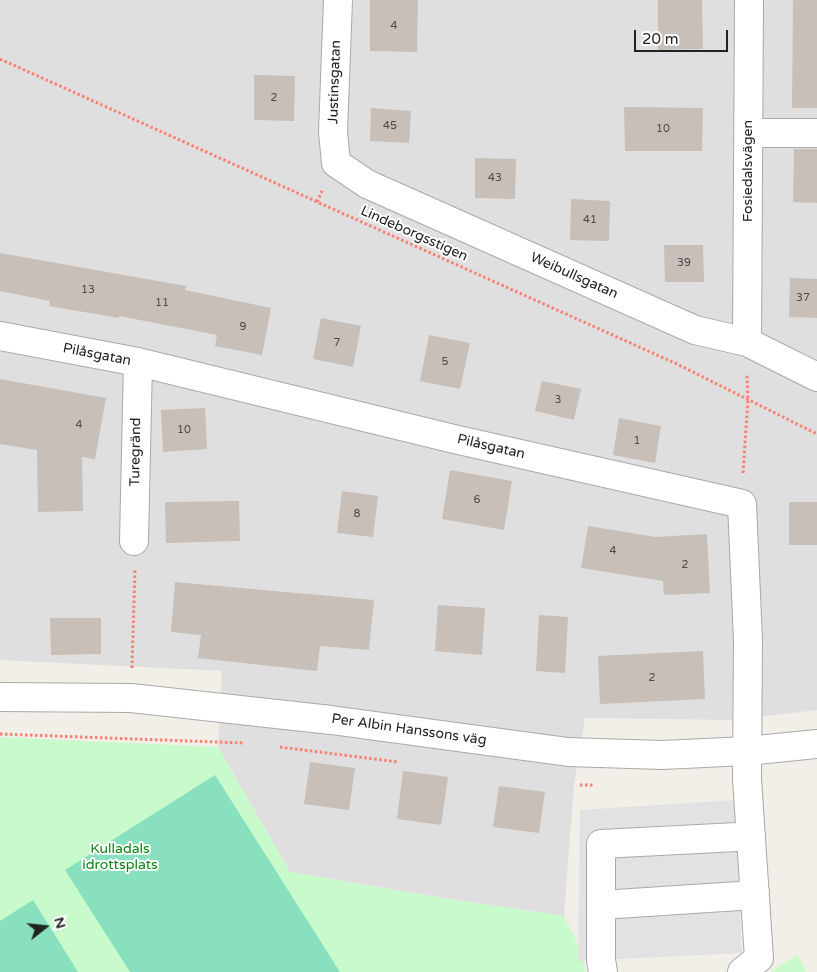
<!DOCTYPE html>
<meta charset="utf-8">
<style>
body{margin:0}
#map{position:relative;width:817px;height:972px;overflow:hidden;background:#f2efe9;font-family:"Varela Round",sans-serif}
canvas{display:block}
.north{position:absolute;left:20px;top:902px;width:50px;height:50px;-webkit-text-stroke:4px #fff;paint-order:stroke;rotate:74deg;font-size:14px;font-weight:700;line-height:20px;text-align:center;color:#222}
.north::after{content:'';display:block;margin:auto;width:18px;height:22px;background:#222;clip-path:polygon(50% 0,100% 100%,50% 72%,0 100%)}
.scale{position:absolute;left:634px;top:30px;width:94px;height:22px;box-sizing:border-box;border:2px solid #222;border-top:0;padding-left:6px;font-size:15px;line-height:18px;white-space:nowrap;color:#222;-webkit-text-stroke:4px #fff;paint-order:stroke}
</style>
<div id="map">
<canvas width="817" height="972"></canvas>
<div class="north">N</div>
<div class="scale">20 m</div>
</div>
<script>
const context = document.querySelector('canvas').getContext('2d');
context.lineJoin = 'round';
function fill(path, color) { context.fillStyle = color; context.fill(path, 'evenodd'); }
const shape = rows => new Path2D(rows.map(r => 'M' + r).join(''));
function trace(path, color, width, dash) { context.strokeStyle = color; context.lineWidth = width; context.lineCap = dash ? 'butt' : 'round'; context.setLineDash(dash || []); context.stroke(path); }
function drawText(font, color, halo, rows, align = 'center') {
  context.font = font + ' "Varela Round",sans-serif'; context.lineWidth = 4; context.setLineDash([]); context.textBaseline = 'middle'; context.strokeStyle = halo; context.fillStyle = color; for (const [text, x, y, turn = 0] of rows) {
    context.save(); context.translate(x, y); context.rotate((+turn || 0) * Math.PI / 180); context.textAlign = isNaN(turn) ? turn : align; if (halo) context.strokeText(text, 0, 0); context.fillText(text, 0, 0); context.restore();
  }
}
const residential = shape([
 [0,0,817,0,817,710,732,720,585,718,574,784,564,916,443,898,290,872,218,747,222,671,0,660]
]);
const park = shape([
 [0,737,218,747,290,872,443,898,564,916,581,950,586,972,0,972],
 [798,955,807,972,769,972]
]);
const pitch = shape([
 [215,775,340,972,130,972,65,870],
 [33,900,78,972,0,972,0,921]
]);
const parking = shape([
 [735,800,742,953,578,961,580,810]
]);
const building = shape([
 [370,0,418,0,417,52,370,51],
 [658,0,702,0,703,49,658,50],
 [793,0,817,0,817,108,792,108],
 [254,75,295,76,294,121,254,120],
 [624,107,703,108,702,151,625,151],
 [371,108,411,111,409,143,370,141],
 [794,149,817,149,817,203,793,202],
 [475,158,516,159,515,199,475,198],
 [571,199,610,201,609,241,570,240],
 [664,245,703,245,704,282,665,282],
 [0,253,186,286,185,290,271,308,262,355,215,346,217,335,119,316,119,318,49,306,50,301,0,291],
 [790,278,817,279,817,318,789,317],
 [321,318,361,326,353,367,313,359],
 [429,335,470,343,460,389,420,381],
 [0,379,106,398,95,459,82,457,83,511,38,512,37,450,0,444],
 [542,381,581,389,574,420,535,411],
 [205,408,207,449,163,452,161,410],
 [619,418,661,426,655,463,613,455],
 [450,470,512,481,504,530,442,519],
 [342,491,378,496,373,537,337,533],
 [239,501,240,541,166,543,165,502],
 [789,502,817,502,817,545,789,545],
 [588,526,656,537,707,534,710,593,664,595,663,581,581,568],
 [175,582,374,600,369,650,320,646,317,671,198,658,201,635,171,632],
 [438,605,485,608,482,655,435,651],
 [539,615,568,617,565,673,536,671],
 [50,618,101,618,101,654,51,655],
 [703,651,705,699,600,704,598,656],
 [310,762,355,768,349,810,304,804],
 [403,771,448,777,441,825,397,819],
 [499,786,545,792,539,833,493,827]
]);
const path = shape([
 [0,59,677,364,817,434],
 [317,202,323,189],
 [743,473,748,400,747,375],
 [132,668,135,569],
 [0,734,244,743],
 [280,747,398,762],
 [580,785,594,785]
]);
const minor = shape([
 [338,0,333,132,336,163,367,184,695,330,747,342,817,377],
 [748,133,817,133],
 [0,336,138,362,454,439,742,504,748,640,747,779,759,958,742,972],
 [747,342,749,0],
 [134,541,138,362],
 [0,697,131,698,331,720,568,752,662,755,747,751,817,744],
 [601,905,739,896,755,892],
 [603,972,601,960,601,844,737,837,751,835]
]);
const numberNames = [
 ["4",394,26],
 ["2",274,98],
 ["45",390,126],
 ["10",663,129],
 ["43",495,178],
 ["41",590,220],
 ["39",684,263],
 ["13",88,290],
 ["37",803,298],
 ["11",162,303],
 ["9",243,327],
 ["7",337,343],
 ["5",445,362],
 ["3",558,400],
 ["4",79,425],
 ["10",184,430],
 ["1",637,441],
 ["6",477,500],
 ["8",357,514],
 ["4",613,551],
 ["2",685,565],
 ["2",652,678]
];
const streetNames = [
 ["Justinsgatan",335,82,-88],
 ["Fosiedalsvägen",748,171,-90],
 ["Lindeborgsstigen",414,234,24],
 ["Weibullsgatan",574,276,24],
 ["Pilåsgatan",97,355,11],
 ["Pilåsgatan",491,447,13],
 ["Turegränd",136,452,-89],
 ["Per Albin Hanssons väg",409,730,8]
];
const parkNames = [
 ["Kulladals",120,849],
 ["idrottsplats",120,865]
];
fill(residential, '#e0dfdf');
fill(park, '#c8facc');
fill(pitch, '#88e0be');
fill(parking, '#e2e2e2');
fill(building, '#c7bfb8');
trace(minor, '#a9a9a9', 30);
trace(path, '#fa8072', 3, [2.5, 2.5]);
trace(minor, '#fff', 28);
drawText('11px', '#4b4948', null, numberNames);
drawText('14px', '#222', '#fff', streetNames);
drawText('14px', '#0c8416', '#fff', parkNames);
</script>
